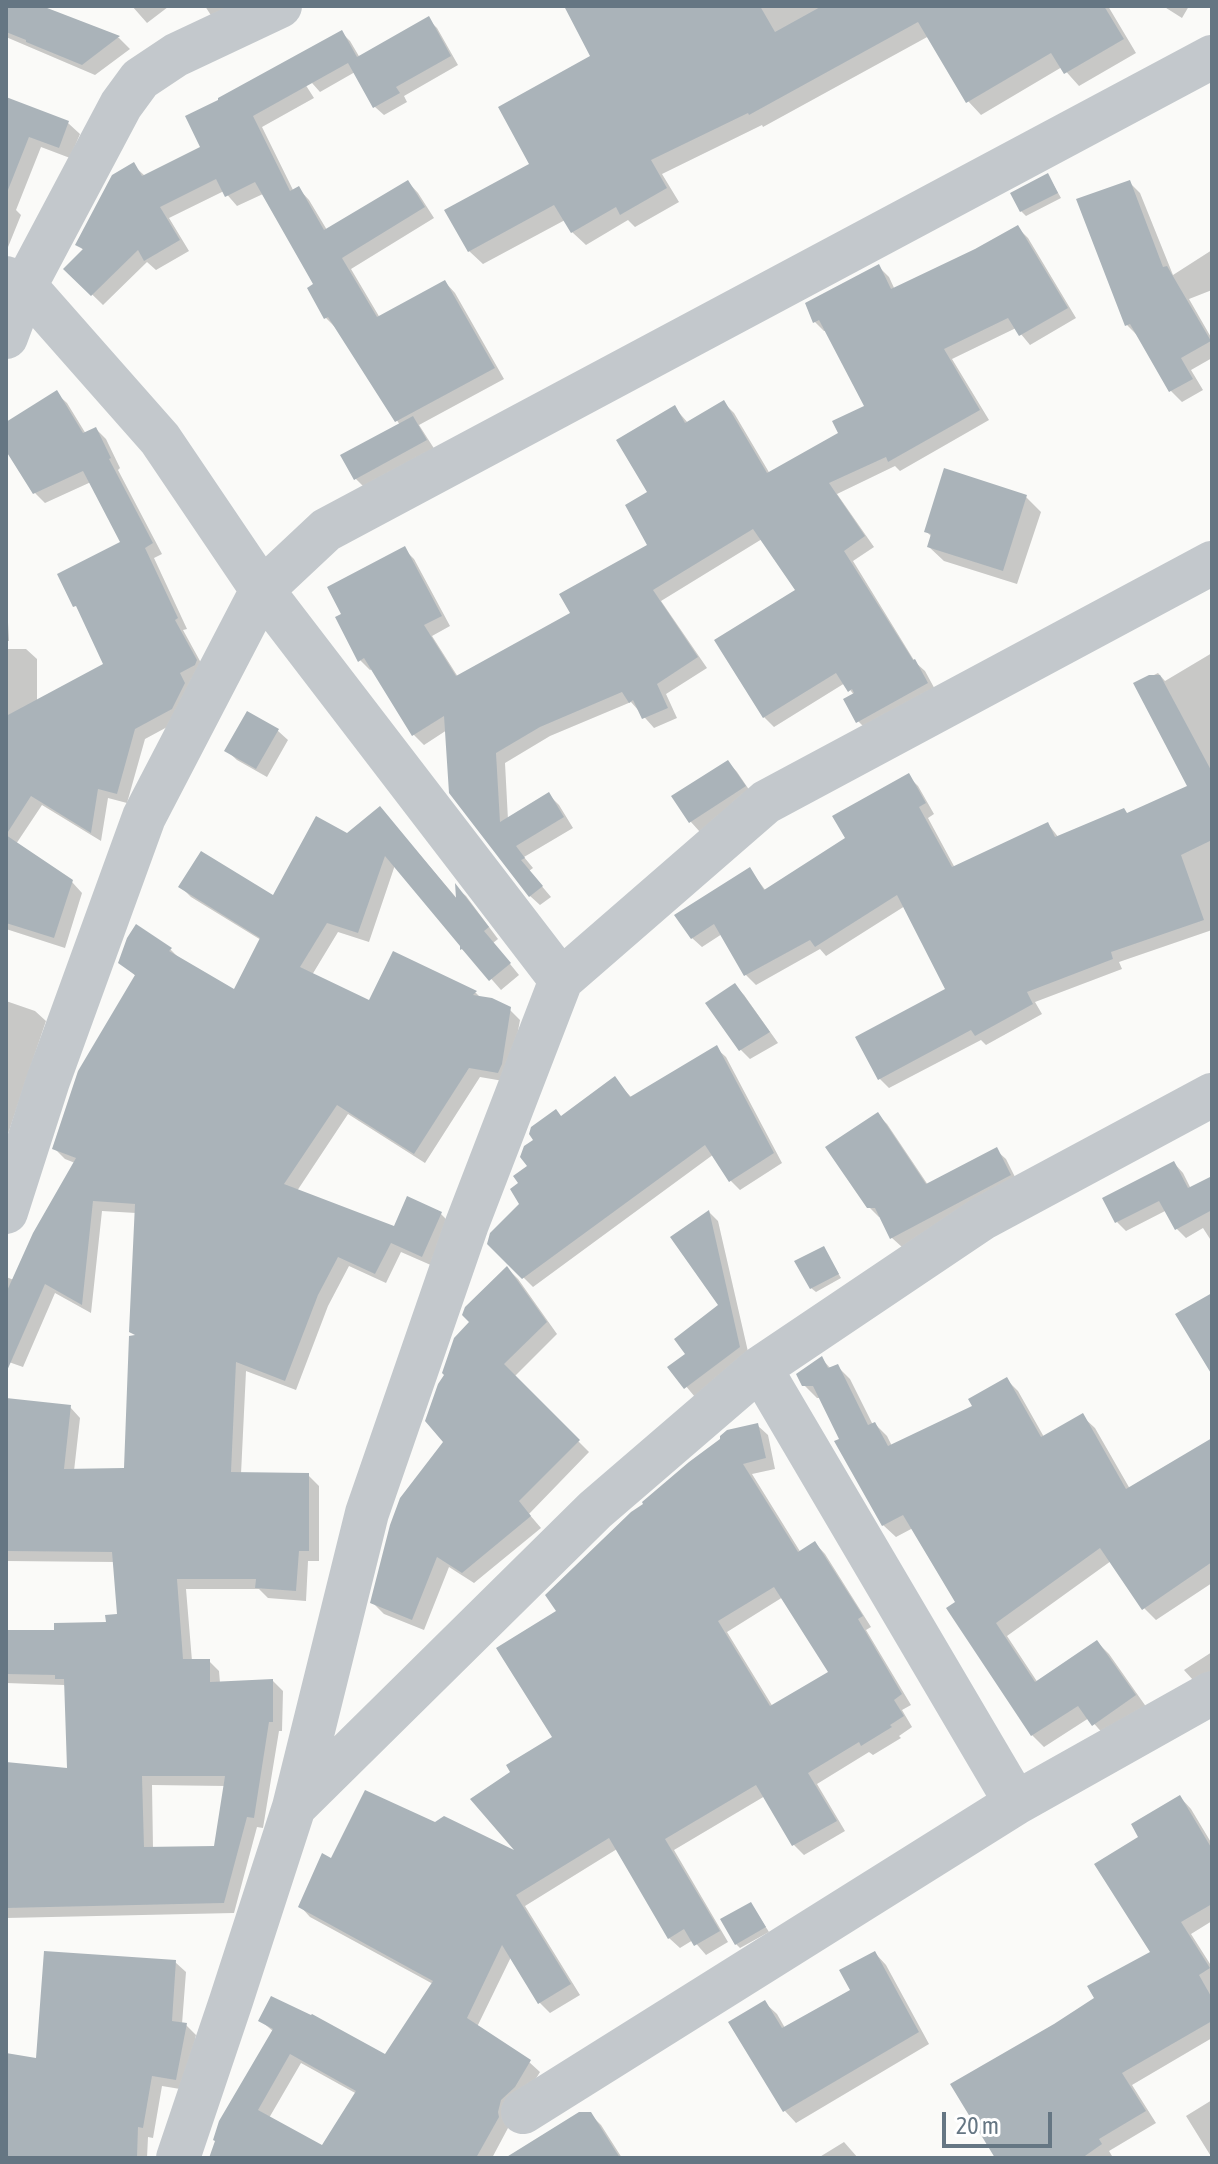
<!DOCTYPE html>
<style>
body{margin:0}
#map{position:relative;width:1218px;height:2164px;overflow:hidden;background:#fafaf8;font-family:"Asap Condensed",sans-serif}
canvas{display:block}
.frame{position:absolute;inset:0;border:8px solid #657683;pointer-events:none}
.scale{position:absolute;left:942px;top:2112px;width:110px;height:36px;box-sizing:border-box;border:4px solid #657683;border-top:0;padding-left:10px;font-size:24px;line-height:28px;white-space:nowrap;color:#657683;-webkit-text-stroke:6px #fff;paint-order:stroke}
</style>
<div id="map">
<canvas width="1218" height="2164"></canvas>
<div class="frame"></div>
<div class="scale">20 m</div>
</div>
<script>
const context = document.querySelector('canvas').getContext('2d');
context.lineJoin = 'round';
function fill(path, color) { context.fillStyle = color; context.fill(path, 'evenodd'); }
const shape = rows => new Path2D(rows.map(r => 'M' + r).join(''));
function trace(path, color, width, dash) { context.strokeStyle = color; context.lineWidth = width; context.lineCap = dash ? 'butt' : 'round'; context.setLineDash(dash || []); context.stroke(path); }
const shadow = shape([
 [6,6,36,6,119,38,130,49,95,75,6,37],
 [132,6,167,6,168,7,147,23],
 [205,6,234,6,212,17],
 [566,6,1108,6,1136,53,1079,86,1062,67,981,115,968,101,929,36,763,127,762,125,662,174,679,202,635,227,628,220,586,245,572,232,565,220,483,264,469,251,532,164,593,57],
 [1163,6,1189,6,1182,18],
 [428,19,437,28,458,65,404,96,407,102,384,115,375,107,355,72,320,92,312,83,341,32,350,41,360,58],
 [298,73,314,98,262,127,294,192,299,189,309,200,327,230,408,182,418,193,434,218,351,269,380,318,445,282,455,293,504,379,419,425,435,450,365,488,355,478,400,425,336,328,326,318,316,285,263,194,237,206,224,191,169,218,189,251,156,270,147,262,103,305,66,269,84,251,78,244,133,165,145,176,203,148],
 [6,98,68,123,80,134,70,158,41,147,16,210,21,215,6,252],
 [1048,175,1061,198,1026,216,1021,211],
 [1129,182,1140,193,1173,275,1212,250,1212,290,1189,299,1212,339,1212,358,1191,370,1203,390,1182,402,1171,391,1138,336,1127,325],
 [1018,228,1028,238,1076,318,1030,345,1016,328,952,359,989,420,900,471,895,466,837,494,874,547,853,561,915,662,925,671,937,693,868,731,858,721,854,695,845,683,774,727,764,717,797,590,762,539,661,601,707,668,666,694,677,718,654,728,631,702,550,736,505,763,508,820,549,795,559,805,573,828,524,857,533,868,529,871,551,897,540,905,530,896,447,730,424,745,414,735,373,669,370,670,360,660,404,549,414,559,450,626,432,636,458,677,572,614,650,546,650,493,675,408,688,423,724,403,734,413,770,474,841,434,867,407,826,331,824,331,814,321,879,267,889,277,895,290],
 [56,393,67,403,86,434,96,429,106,439,120,468,118,470,162,554,154,558,187,629,183,630,206,672,182,719,145,739,127,803,108,798,101,841,42,805,16,844,72,882,82,893,65,948,6,929,6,649,26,649,37,659,37,702,106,665,123,543,91,482,45,503,35,493,6,447,6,425],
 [1026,497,1041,512,1017,584,944,561,929,547,932,537,926,531],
 [6,585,9,641,6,641],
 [1212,653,1212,930,1119,962,1122,969,1035,1002,1042,1014,986,1045,981,1040,889,1088,879,1078,948,990,905,906,826,956,820,949,756,985,746,975,722,934,702,947,692,938,750,870,766,891,847,839,908,776,918,786,934,814,928,818,955,868,1048,824,1059,838,1128,814,1190,787,1136,684,1158,673,1165,681],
 [248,714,278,731,288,740,267,777,237,760,227,751],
 [728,762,737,772,754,797,700,832,691,822,674,797],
 [380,808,459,901,458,889,466,896,498,939,493,943,519,975,501,990,473,958,462,949,462,945,395,865,369,942,338,932,312,975,370,1003,394,954,476,993,482,999,509,1009,520,1020,509,1082,480,1077,425,1163,348,1114,297,1191,395,1228,441,1214,451,1224,433,1266,401,1252,386,1283,349,1266,328,1306,296,1390,246,1371,241,1474,308,1475,319,1486,319,1561,308,1561,306,1601,268,1598,259,1589,186,1589,192,1661,209,1661,219,1671,220,1683,273,1681,283,1691,282,1731,279,1731,263,1828,257,1827,234,1913,6,1918,6,1764,69,1771,67,1688,64,1685,6,1683,6,1632,56,1632,108,1624,119,1616,115,1562,6,1561,6,1400,70,1407,80,1418,74,1471,126,1470,137,1336,136,1213,102,1211,91,1313,55,1293,23,1367,6,1361,6,1277,14,1280,75,1163,65,1159,55,1149,137,977,120,962,170,949,181,960,235,992,261,940,191,897,181,887,273,898],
 [152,1785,226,1786,216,1848,153,1849],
 [735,986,744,995,778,1043,750,1059,741,1050],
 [6,1001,35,1011,46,1021,6,1140],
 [716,1048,726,1057,782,1163,740,1190,731,1181,714,1154,533,1287,489,1243,522,1204,521,1184,562,1117,614,1079,632,1098],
 [878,1115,887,1124,928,1185,996,1150,1006,1159,1019,1185,902,1247,892,1238,882,1217,879,1217,869,1207],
 [1174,1163,1183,1173,1191,1189,1212,1178,1212,1242,1203,1228,1186,1238,1176,1228,1167,1210,1126,1231,1117,1222],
 [709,1212,718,1221,749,1356,695,1397,670,1367,688,1354,721,1305],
 [823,1248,841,1278,816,1292,811,1288],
 [507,1268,518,1279,557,1334,514,1377,589,1452,529,1514,541,1528,474,1583,449,1567,424,1630,384,1614,373,1603,446,1442,472,1322],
 [822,1359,831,1369,837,1366,850,1379,873,1425,875,1424,887,1436,892,1446,974,1407,1006,1379,1018,1391,1044,1437,1082,1416,1095,1428,1130,1489,1212,1440,1212,1583,1156,1620,1144,1608,1111,1561,1007,1636,1038,1683,1097,1642,1109,1654,1147,1708,1106,1737,1089,1718,1044,1747,1032,1735,913,1528,896,1537,883,1525,821,1398,817,1398,804,1385],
 [757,1425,768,1435,775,1469,752,1474,801,1553,815,1543,825,1554,871,1627,866,1630,911,1705,902,1710,912,1727,899,1736,901,1738,873,1755,869,1752,817,1784,845,1831,804,1855,794,1845,765,1796,674,1850,728,1942,706,1955,693,1940,680,1948,669,1938,617,1849,525,1906,580,1995,550,2013,540,2003,511,1957,477,2027,529,2062,540,2072,508,2124,508,2128,492,2158,211,2158,274,2032,261,2021,385,2057,433,1984,310,1917,300,1906,332,1860,435,1824,522,1856,513,1773,555,1738,559,1612],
 [783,1597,830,1673,773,1707,727,1632],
 [301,2063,357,2094,323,2148,269,2118],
 [1212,1652,1212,1683,1201,1689,1184,1670],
 [1180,1797,1191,1809,1212,1844,1212,1921,1191,1934,1212,1967,1212,2038,1132,2085,1156,2123,1109,2151,1112,2156,1109,2158,997,2158,1055,2025,1096,1999,1153,1953,1141,1837],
 [751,1904,769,1932,740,1948,736,1944],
 [875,1953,886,1965,929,2044,796,2123,785,2111,731,2023,765,2003,777,2014,785,2028,852,1990],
 [175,1962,186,1972,182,2024,186,2025,196,2035,186,2090,162,2086,153,2138,148,2137,147,2158,6,2158,6,2055,38,2061],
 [1212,2100,1212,2158,1186,2116],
 [590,2114,601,2125,622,2158,509,2158],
 [844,2142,858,2158,818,2158]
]);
const building = shape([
 [6,6,42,6,120,36,82,65,26,42,26,40,6,32],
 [564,6,760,6,775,32,822,6,1104,6,1124,39,1064,74,1051,53,966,103,918,22,749,115,748,113,651,160,667,188,620,215,616,207,571,233,554,205,468,252,444,210,529,164,498,107,590,56],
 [429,16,451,56,396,87,400,93,373,108,348,63,253,116,290,191,299,186,324,230,408,180,425,207,342,258,377,317,445,280,495,368,395,422,328,317,324,319,307,288,313,284,255,182,225,197,216,179,160,207,180,240,144,261,138,250,91,296,63,269,83,249,75,245,112,175,134,162,142,176,200,147,185,116,218,100,218,98,342,30,357,57],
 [6,97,69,121,59,148,29,137,8,190,6,190],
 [1048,173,1058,193,1020,212,1010,193],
 [1130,180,1163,267,1167,266,1211,341,1181,358,1193,379,1169,392,1130,324,1125,326,1076,199],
 [1018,225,1068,308,1019,336,1008,318,944,349,980,410,888,462,886,457,829,483,865,536,844,551,913,660,915,659,928,683,856,723,843,699,854,693,852,689,848,692,836,673,763,718,714,640,795,590,753,529,653,590,698,657,657,684,668,708,642,719,633,700,629,703,622,692,540,727,496,753,500,822,549,792,564,817,516,846,525,858,521,860,543,886,529,897,449,793,444,716,412,736,364,658,358,662,335,617,341,614,327,587,405,546,442,616,424,625,456,676,570,613,559,594,647,545,625,505,647,492,616,440,675,405,685,423,724,400,767,473,838,433,832,421,864,406,819,320,813,323,805,303,879,264,891,289,975,249],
 [57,390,83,433,96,427,111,458,109,459,153,543,145,548,178,618,175,620,197,660,195,665,180,673,185,683,172,709,135,729,117,794,98,789,91,833,31,796,6,835,6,716,103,664,76,606,73,607,57,574,120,542,83,471,33,494,6,451,6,422],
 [413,416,427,440,354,480,340,455],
 [944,468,1027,495,1003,571,927,547,931,534,924,532],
 [1149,675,1160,675,1212,772,1212,840,1181,855,1204,920,1111,952,1113,959,1027,992,1033,1004,975,1036,971,1030,878,1080,855,1037,945,989,897,895,815,947,810,940,744,976,714,924,691,939,674,915,750,867,764,890,845,838,832,816,909,773,926,803,919,807,952,867,1048,822,1055,837,1124,808,1127,813,1187,786,1133,683],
 [247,711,279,729,256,769,224,751],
 [728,760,746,786,689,823,671,796],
 [380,806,456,898,455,883,489,927,484,931,511,963,489,981,462,949,460,950,460,946,385,856,358,933,327,923,300,967,369,1000,393,951,477,991,473,995,492,998,511,1007,502,1064,498,1073,469,1068,414,1154,337,1105,284,1184,394,1226,407,1196,442,1212,422,1257,391,1243,375,1274,338,1257,318,1295,285,1381,236,1362,231,1472,309,1473,309,1551,299,1551,296,1591,255,1588,256,1579,177,1579,183,1659,210,1659,210,1682,273,1679,273,1722,269,1722,254,1818,247,1817,224,1903,6,1908,6,1762,67,1768,64,1679,55,1679,55,1675,6,1674,6,1630,54,1630,54,1623,106,1622,105,1615,117,1614,112,1552,6,1551,6,1398,71,1405,64,1469,124,1468,129,1336,135,1335,129,1332,135,1204,93,1201,82,1305,45,1284,6,1373,6,1293,33,1233,76,1158,52,1149,78,1071,135,975,118,963,127,938,136,924,172,948,169,951,234,989,260,938,178,887,201,851,273,895,316,816,347,833],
 [142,1776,225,1776,214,1846,144,1847],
 [6,835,73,880,54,938,6,923],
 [735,983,770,1032,739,1051,705,1003],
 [717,1045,774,1153,729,1182,705,1145,522,1279,487,1244,490,1233,519,1204,510,1189,518,1183,513,1176,527,1166,520,1157,524,1146,533,1140,529,1134,531,1127,556,1109,561,1116,615,1076,630,1097],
 [878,1112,926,1184,997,1147,1011,1175,890,1239,875,1208,867,1208,825,1147],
 [1174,1161,1188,1188,1212,1176,1212,1210,1175,1230,1159,1201,1115,1223,1102,1198],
 [709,1210,740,1347,684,1389,667,1367,685,1354,674,1339,718,1305,670,1237],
 [824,1246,839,1274,810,1289,794,1261],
 [507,1266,547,1322,504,1364,580,1440,519,1501,531,1516,462,1573,437,1557,412,1620,370,1603,390,1525,400,1498,443,1442,425,1421,438,1384,444,1375,442,1373,454,1338,469,1322,462,1315,465,1307],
 [1212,1293,1212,1375,1175,1314],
 [822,1356,828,1368,838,1364,868,1425,875,1422,888,1446,972,1406,968,1399,1007,1377,1041,1437,1083,1413,1126,1489,1212,1438,1212,1562,1142,1610,1100,1548,996,1623,1035,1682,1097,1640,1136,1695,1092,1726,1078,1706,1031,1736,946,1608,955,1602,903,1515,882,1526,834,1441,839,1439,813,1386,802,1386,796,1374],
 [758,1423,766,1458,743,1464,798,1552,815,1541,863,1616,858,1619,902,1694,894,1700,904,1716,890,1725,892,1727,861,1746,859,1742,808,1773,837,1821,792,1846,756,1785,665,1839,720,1931,694,1946,684,1929,668,1939,609,1838,516,1895,571,1984,538,2004,502,1945,467,2018,531,2060,515,2087,501,2100,498,2112,499,2117,476,2158,209,2158,215,2141,213,2140,219,2121,273,2029,258,2021,271,1996,311,2015,312,2014,385,2054,433,1981,298,1907,322,1853,331,1858,365,1790,435,1822,444,1816,514,1850,470,1799,510,1772,506,1765,552,1737,496,1648,556,1611,545,1595,631,1512,643,1504,642,1502,689,1462,720,1439,720,1436,727,1430],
 [774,1587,828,1672,770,1706,718,1621],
 [290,2054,356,2091,322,2145,258,2110],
 [1180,1795,1212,1849,1212,1904,1181,1922,1210,1968,1199,1975,1212,1998,1212,2021,1122,2073,1146,2111,1099,2139,1102,2144,1082,2158,995,2158,950,2084,1054,2024,1094,1998,1087,1986,1150,1952,1094,1864,1138,1837,1131,1824],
 [751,1902,766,1927,735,1945,720,1919],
 [44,1951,176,1960,172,2021,187,2023,176,2080,152,2076,143,2128,138,2127,137,2158,6,2158,6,2053,36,2058],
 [875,1951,919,2032,783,2112,728,2022,765,2000,782,2028,850,1990,839,1970],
 [579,2112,591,2112,620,2158,505,2158]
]);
const minor = shape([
 [6,278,25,286,160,439,262,590,561,980],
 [6,337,25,286,121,105,140,79,176,55,280,6],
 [6,1212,48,1081,144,817,262,590,326,530,1212,57],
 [760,1368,1016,1803,1212,1693],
 [294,1807,595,1510,760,1368,983,1218,1212,1095],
 [523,2112,1016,1803],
 [178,2158,231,2001,294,1807,367,1513,467,1224,561,980,766,802,1212,563]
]);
fill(shadow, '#0003');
fill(building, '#aab3b9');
trace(minor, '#c3c8cc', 44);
</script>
